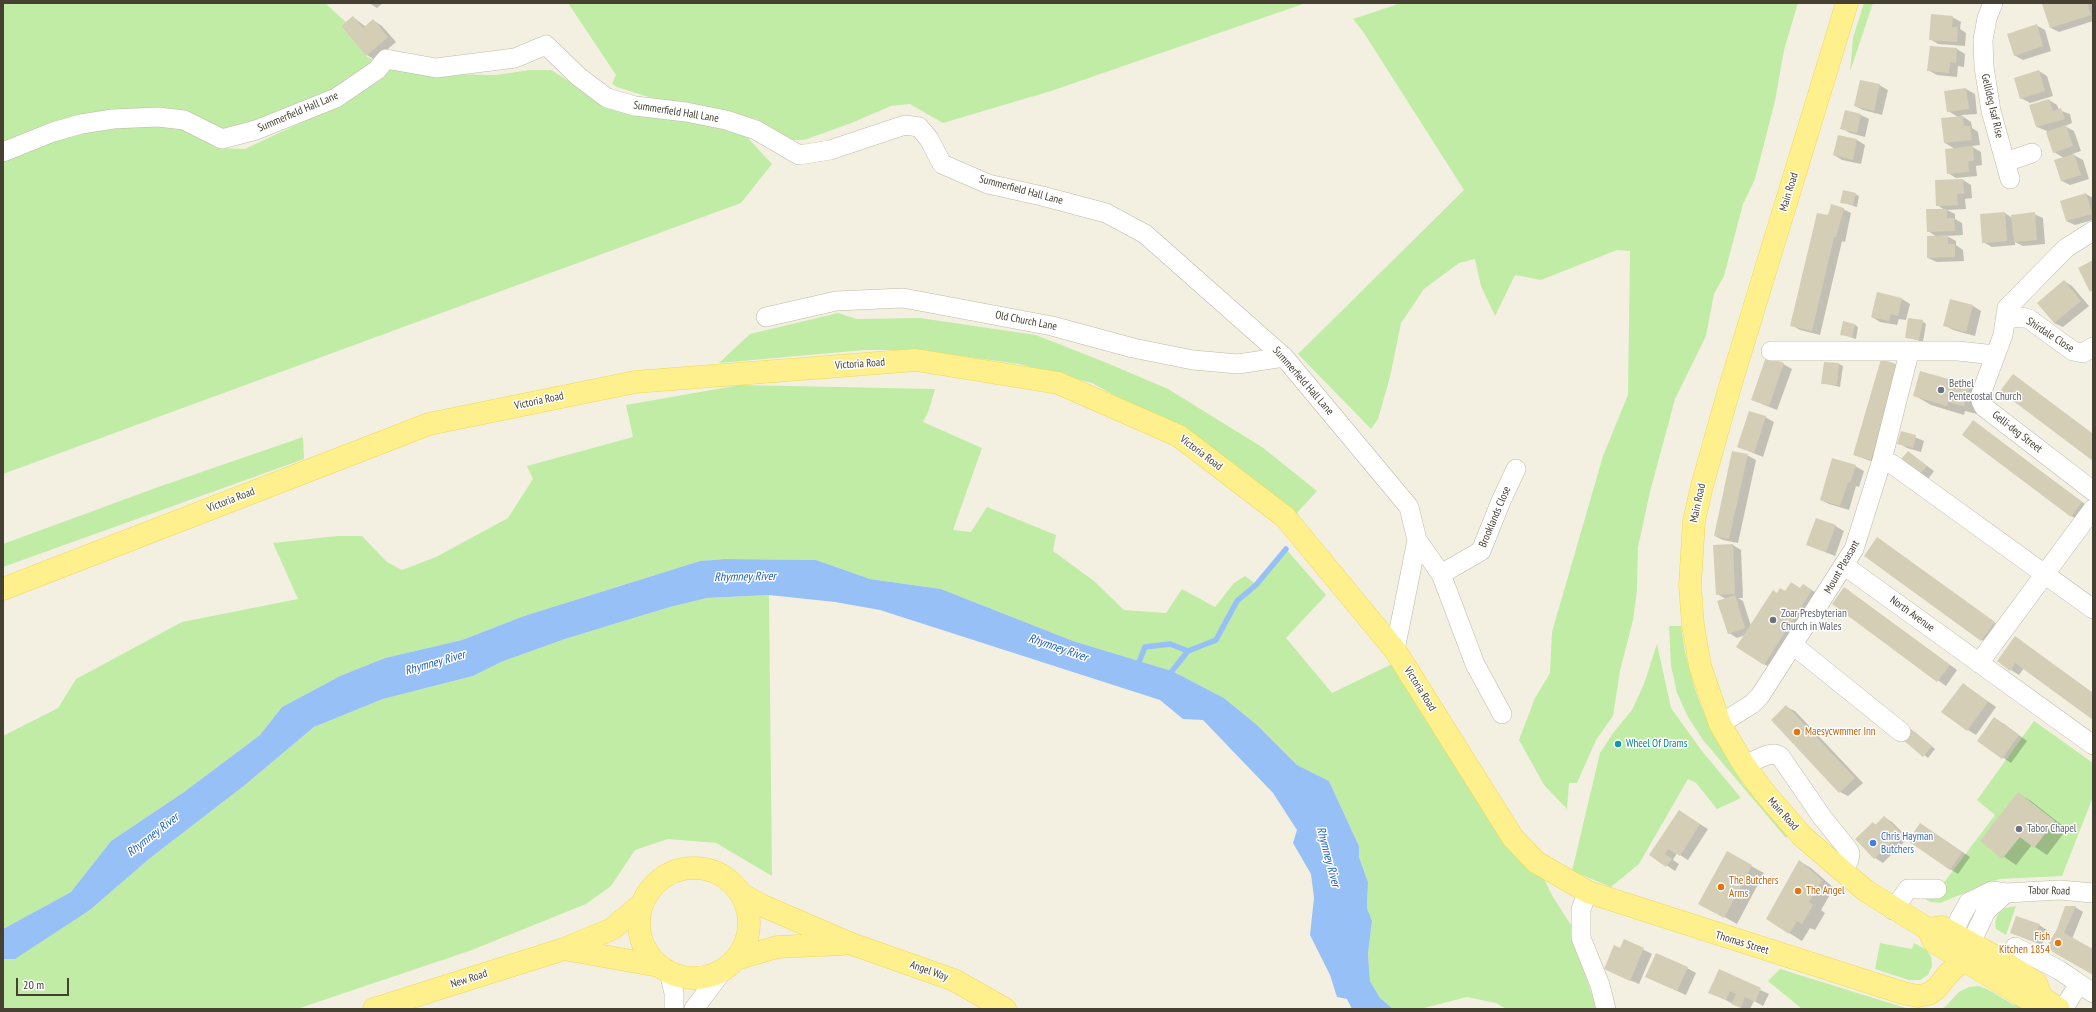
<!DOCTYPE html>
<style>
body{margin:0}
#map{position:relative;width:2096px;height:1012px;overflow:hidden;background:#f3f0e2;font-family:"PT Sans Narrow",sans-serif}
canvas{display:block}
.frame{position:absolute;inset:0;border:4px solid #454032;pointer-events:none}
.scale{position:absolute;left:16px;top:978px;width:53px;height:18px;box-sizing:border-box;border:2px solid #454032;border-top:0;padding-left:5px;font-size:12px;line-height:14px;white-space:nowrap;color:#454032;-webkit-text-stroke:3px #fff;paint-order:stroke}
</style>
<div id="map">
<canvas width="2096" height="1012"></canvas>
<div class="frame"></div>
<div class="scale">20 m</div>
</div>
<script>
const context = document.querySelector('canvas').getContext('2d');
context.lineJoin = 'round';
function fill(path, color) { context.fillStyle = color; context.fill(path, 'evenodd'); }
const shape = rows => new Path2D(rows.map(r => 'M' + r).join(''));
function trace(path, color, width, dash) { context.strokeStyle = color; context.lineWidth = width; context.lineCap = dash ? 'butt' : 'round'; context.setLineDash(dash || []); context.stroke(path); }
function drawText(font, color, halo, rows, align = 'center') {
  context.font = font + ' "PT Sans Narrow",sans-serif'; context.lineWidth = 3; context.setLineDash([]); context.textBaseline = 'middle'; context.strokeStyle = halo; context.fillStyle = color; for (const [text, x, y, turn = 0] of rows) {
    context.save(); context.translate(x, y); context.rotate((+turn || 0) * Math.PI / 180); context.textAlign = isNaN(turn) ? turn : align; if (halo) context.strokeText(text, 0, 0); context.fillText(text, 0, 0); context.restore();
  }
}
const green = shape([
 [3,3,329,3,327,5,346,22,341,26,366,56,379,63,337,89,279,115,221,131,200,117,177,110,3,144],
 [568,3,1306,3,1051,91,943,123,910,104,891,106,849,124,804,140,793,140,756,119,712,110,674,105,617,87,612,84,616,75],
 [1401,3,1798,3,1784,50,1775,101,1755,179,1743,204,1724,276,1714,294,1706,336,1675,399,1650,492,1638,547,1637,590,1633,620,1620,671,1613,716,1596,740,1577,783,1569,783,1567,809,1544,785,1519,740,1535,698,1550,673,1552,632,1603,456,1628,395,1630,251,1617,250,1541,280,1515,275,1495,316,1481,286,1475,259,1459,263,1424,289,1401,323,1390,377,1378,419,1371,429,1298,354,1464,190,1364,33,1353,19],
 [1864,3,1873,3,1850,72,1853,38],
 [388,68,439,74,496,75,530,70,551,70,583,90,608,108,663,116,713,126,747,137,772,164,741,203,3,474,3,160,62,136,98,127,155,124,183,128,217,148,245,149,351,99],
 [838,313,857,319,920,318,1036,335,1107,363,1168,389,1262,447,1317,491,1296,514,1211,449,1092,383,1019,364,918,350,865,350,719,363,750,334],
 [740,385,935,389,929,410,923,422,982,448,953,530,971,532,987,507,1056,535,1053,551,1094,581,1124,610,1166,613,1182,589,1215,607,1234,583,1245,576,1256,584,1286,549,1326,595,1286,638,1332,693,1392,664,1544,879,1553,897,1573,928,1586,977,1597,1009,1506,1009,1496,1003,1467,997,1420,1009,1393,1009,1380,998,1370,981,1368,954,1372,921,1367,908,1368,882,1359,857,1359,846,1329,781,1297,765,1257,725,1224,698,1172,671,1073,641,941,589,870,579,816,560,725,559,700,561,524,616,462,640,385,658,340,676,282,707,260,735,184,792,111,841,71,892,3,929,3,736,58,708,76,679,182,622,298,599,273,543,337,536,362,536,387,562,402,570,436,557,508,518,533,479,527,466,633,437,626,405],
 [303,437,304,459,3,567,3,544,161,486],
 [769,595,772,876,716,843,668,839,635,850,611,886,586,904,472,950,297,1009,3,1009,3,959,15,958,90,910,149,859,245,785,314,727,383,699,473,676,501,662,565,639,670,607,707,598],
 [1669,626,1681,626,1685,652,1695,689,1705,716,1728,760,1743,784,1788,836,1786,838,1703,740,1688,717,1677,693,1671,666],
 [1657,644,1671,708,1702,751,1741,798,1717,809,1696,783,1688,779,1639,864,1611,887,1572,871,1600,753,1613,733,1632,710,1644,684],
 [2034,721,2093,763,2093,797,2062,876,1999,879,1940,903,1930,902,1917,894,1942,885,1995,815,1977,800],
 [2016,906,2006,935,1996,929,1995,922,1998,914,2005,908],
 [1880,943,1912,949,1914,943,1927,950,1931,957,1932,966,1928,975,1920,980,1909,980,1875,969],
 [1780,969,1909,1009,1802,1009,1768,981],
 [1978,986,1987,989,2014,1005,2017,1002,2030,1009,1941,1009,1946,1006,1959,992,1969,987]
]);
const water = shape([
 [725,559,816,560,870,579,941,589,1073,641,1172,671,1224,698,1257,725,1297,765,1329,781,1359,846,1359,857,1368,882,1367,908,1372,921,1368,954,1370,981,1380,998,1393,1009,1352,1009,1347,999,1337,997,1330,975,1310,935,1314,898,1311,874,1293,843,1297,830,1273,793,1203,720,1183,719,1160,700,880,610,835,602,769,595,707,598,670,607,565,639,501,662,473,676,383,699,314,727,245,785,149,859,90,910,15,959,3,959,3,929,71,892,111,841,184,792,260,735,282,707,340,676,385,658,462,640,524,616,700,561]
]);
const shadow = shape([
 [369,3,383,3,377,8],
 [2049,3,2093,3,2093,21,2059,32,2051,28],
 [353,17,366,27,374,21,382,26,396,42,375,60,367,55],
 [1952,17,1961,22,1960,29,1966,33,1965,46,1938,44,1930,39],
 [2036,25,2045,30,2051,51,2023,60,2014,55],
 [1957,49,1965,54,1964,67,1958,66,1957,77,1937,75,1928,70],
 [2039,71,2047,76,2053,96,2030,103,2021,98],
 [1879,85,1888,90,1882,115,1863,110,1855,106],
 [1966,89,1975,94,1977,114,1961,115,1971,122,1972,128,1978,132,1980,145,1971,146,1981,152,1982,165,1976,166,1977,176,1956,178,1948,173,1955,149,1945,143,1958,117,1948,111,1945,92],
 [2049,100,2057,105,2059,110,2070,114,2072,123,2065,126,2074,131,2081,151,2072,154,2083,160,2089,179,2070,185,2062,181,2064,158,2054,152,2047,131,2037,127,2031,106],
 [1861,115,1869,119,1865,137,1850,133,1841,128],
 [1838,136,1857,140,1865,145,1861,164,1842,160,1834,155],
 [1963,180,1971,185,1972,198,1965,199,1966,209,1947,210,1955,214,1955,219,1962,223,1963,235,1947,236,1956,241,1956,245,1963,250,1964,261,1937,262,1928,258,1937,237,1928,231,1945,210,1937,205],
 [1855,194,1859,196,1857,207,1841,202],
 [2086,194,2093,198,2093,220,2075,225,2066,221],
 [1843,209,1851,213,1845,242,1842,241,1820,335,1800,330,1791,325,1829,216],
 [2005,213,2012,218,2034,214,2043,218,2045,244,2023,246,2015,242,2015,245,1992,247,1983,242],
 [2064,281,2072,286,2089,306,2063,327,2054,323],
 [1902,299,1910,304,1906,320,1899,319,1897,325,1880,322,1872,317],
 [1973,306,1981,311,1975,336,1953,330,1944,325],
 [1922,321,1926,324,1923,342,1906,337],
 [1854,324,1858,327,1856,339,1841,334],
 [1783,364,1792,369,1777,410,1752,400],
 [1839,364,1843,366,1840,387,1823,383],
 [1898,366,1879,464,1854,455],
 [2014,375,2093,434,2093,460],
 [1970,386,1986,396,1981,415,1965,411,1964,415,1931,405,1914,395],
 [1765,417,1774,422,1763,457,1738,447],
 [1973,421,2089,507,2079,520,2071,516],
 [1902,432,1924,441,1921,452,1907,448,1898,443],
 [1908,452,1934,471,1926,482],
 [1747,455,1756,460,1738,543,1723,540,1715,536],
 [1855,466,1864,471,1859,487,1856,486,1849,510,1829,504,1821,500],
 [1835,526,1844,531,1835,556,1807,545],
 [1878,538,2002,628,1990,645,1982,640],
 [1733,545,1741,550,1743,598,1738,598,1743,601,1751,626,1777,594,1800,589,1803,585,1820,595,1781,674,1764,664,1745,635,1737,638,1729,633,1726,599,1717,594],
 [1845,588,1957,670,1946,686,1833,604],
 [2016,638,2093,693,2093,718,2024,668,2019,675,2011,670],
 [1963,684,1996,707,1976,735,1968,730],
 [1786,707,1795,711,1863,783,1848,796,1840,792],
 [2003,723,2027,741,2011,763,1978,741],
 [1915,732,1935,749,1928,758,1903,739],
 [2018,793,2031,801,2067,829,2047,855,2032,845,2016,865,1981,841],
 [1687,816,1708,829,1688,860,1677,853,1673,860,1679,864,1675,871,1651,855],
 [1884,817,1892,822,1908,838,1883,863,1875,858,1873,823,1876,825],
 [1921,824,1970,857,1958,874,1950,869],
 [1727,853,1764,873,1737,924,1700,903],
 [1799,861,1811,868,1834,888,1821,910,1825,913,1815,930,1810,928,1802,941,1767,919],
 [2075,907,2083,912,2072,939,2093,950,2093,974,2047,948],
 [2039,925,2047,930,2042,945,2011,933],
 [1624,940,1652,954,1639,984,1613,973],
 [1687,968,1696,973,1686,995,1655,981],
 [1719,971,1769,994,1763,1006,1754,1001,1750,1009,1743,1009,1710,992]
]);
const stream = shape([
 [1137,667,1145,647,1170,644,1188,651],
 [1170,678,1172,671,1188,651,1216,640,1237,601,1256,585,1286,549]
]);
const building = shape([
 [2046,3,2087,3,2091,15,2050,28,2042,4],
 [1931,14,1953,16,1952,27,1958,27,1957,42,1929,40],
 [353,16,363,28,373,19,388,37,366,56,341,26],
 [2037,24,2043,46,2014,56,2007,34],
 [1930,46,1957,48,1956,63,1950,62,1949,73,1927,71],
 [2039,70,2045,91,2020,99,2014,78],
 [1860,80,1880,84,1874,111,1854,106],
 [1966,88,1969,109,1947,112,1944,91],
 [2049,99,2053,111,2061,108,2065,119,2036,127,2029,105],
 [1845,110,1861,114,1857,133,1840,129],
 [1963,116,1964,126,1970,126,1972,140,1944,143,1941,118],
 [2066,125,2073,146,2053,153,2046,132],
 [1838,135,1857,139,1853,160,1833,155],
 [1973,146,1974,161,1968,161,1969,172,1947,174,1945,149],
 [2074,154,2081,175,2061,181,2054,160],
 [1963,179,1964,194,1957,194,1958,205,1936,206,1935,180],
 [1843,190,1856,193,1853,205,1840,203],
 [2086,193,2092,214,2066,221,2060,201],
 [1831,204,1844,208,1836,237,1834,237,1812,331,1790,326,1817,213,1828,215],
 [1926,209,1947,209,1947,218,1954,218,1955,231,1927,232],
 [2005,212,2007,241,1982,243,1980,214],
 [2035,212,2037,240,2014,242,2011,215],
 [1948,235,1948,244,1955,244,1955,257,1927,258,1927,236],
 [2093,260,2093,290,2090,292,2078,268],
 [2064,280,2081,301,2054,323,2037,303],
 [1877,292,1902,298,1898,316,1891,314,1889,321,1871,317],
 [1950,299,1973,305,1966,332,1943,326],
 [1908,318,1923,320,1919,340,1905,338],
 [1843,321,1855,324,1852,337,1840,335],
 [1766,357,1784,363,1769,406,1751,400],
 [1881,359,1899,365,1871,460,1853,455],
 [1824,362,1839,363,1837,385,1821,384],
 [1920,371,1970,385,1964,406,1948,402,1947,406,1913,396],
 [2013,374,2093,434,2093,461,2000,391],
 [1749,411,1766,416,1754,453,1737,447],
 [1973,420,2082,502,2071,517,1962,435],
 [1901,431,1916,435,1913,448,1897,444],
 [1732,451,1748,454,1729,539,1714,536],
 [1908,451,1927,466,1917,478,1898,463],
 [1832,458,1856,465,1850,483,1848,482,1840,506,1820,500],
 [1816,518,1836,525,1826,552,1806,545],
 [1877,537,1995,622,1981,641,1864,556],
 [1733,544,1735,594,1716,595,1713,545],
 [1791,582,1800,588,1803,584,1812,590,1764,665,1736,647,1773,590,1777,593,1780,588,1785,591],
 [1844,587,1950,665,1937,682,1832,604],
 [1735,595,1745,628,1728,634,1717,601],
 [2015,636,2093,693,2093,720,2015,663,2010,671,1997,661],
 [1963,683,1988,702,1967,731,1941,712],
 [1786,705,1855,778,1839,793,1771,720],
 [1994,717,2019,735,2002,759,1977,741],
 [1911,729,1932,746,1923,757,1902,739],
 [2018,792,2055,821,2034,848,2020,837,2002,859,1980,841],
 [1679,810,1700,824,1680,856,1668,849,1665,854,1672,859,1666,867,1649,855],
 [1884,816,1901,833,1874,859,1855,839,1873,822,1875,825],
 [1920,823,1962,852,1950,870,1908,841],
 [1727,851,1752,865,1724,918,1698,904],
 [1799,860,1822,880,1809,902,1813,905,1802,924,1797,921,1789,934,1766,919],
 [2065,906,2076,906,2064,933,2093,949,2093,975,2046,948,2057,929],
 [2016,916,2040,924,2033,941,2010,933],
 [1624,939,1644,948,1630,981,1604,969,1614,945,1620,948],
 [1656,953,1688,967,1677,991,1645,977],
 [1719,969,1761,988,1755,1002,1745,997,1741,1008,1731,1004,1736,994,1730,991,1726,1000,1708,993]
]);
const minor = shape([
 [1993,3,1987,18,1983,40,1984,67,1991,111,2010,179],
 [3,152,53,132,81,124,113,119,158,117,184,120,222,139,256,130,336,98,377,70,386,59,436,68,515,58,546,45,579,77,607,98,635,106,686,112,726,120,756,130,799,155,830,150,905,125,919,127,929,139,942,164,988,184,1042,196,1106,213,1145,234,1284,357,1409,507,1417,540,1395,650],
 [2006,162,2032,153],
 [2093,231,2066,248,2007,308,2003,335,1981,394,1981,401,1984,407,2093,491],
 [766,317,836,301,903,298,1052,326,1133,348,1193,360,1238,364,1284,357],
 [2006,319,2022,317,2029,319,2073,351,2083,353,2093,347],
 [1771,351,1958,351,1995,355],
 [1882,460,1892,464,2093,609],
 [1417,540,1441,574,1481,551,1501,501,1516,469],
 [1845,566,2093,745],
 [1441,574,1475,664,1502,714],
 [1793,645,1901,732],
 [1979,663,2093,509],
 [1720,724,1752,704,1760,696,1854,549,1882,460,1909,353],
 [1744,765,1767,755,1775,754,1780,756,1822,817,1847,848,1850,853,1849,860,1841,870],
 [1588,892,1581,909,1581,938,1600,985,1606,1009],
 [1893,910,1908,889,1937,889],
 [1948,947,1960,918,1969,902,1992,891,2006,893,2060,890,2093,893],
 [2015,947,2059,970,2093,993],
 [1965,956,1986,911,2006,893],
 [669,972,674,993,674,1009],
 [694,1009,723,970],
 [2063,1009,2079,984]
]);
const major = shape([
 [1847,3,1729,390,1702,486,1694,521,1690,585,1693,625,1700,666,1720,724,1744,765,1764,792,1802,836,1866,891,1928,929,1934,942,2028,999,2042,998],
 [3,589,429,424,635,382,916,360,1058,383,1179,436,1285,517,1395,650,1513,838,1536,862,1588,892,1903,993,1918,996,1929,994,1937,988,1948,974,1963,960],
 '639 923a55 55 0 1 1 110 0a55 55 0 1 1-110 0Z',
 [741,894,761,905,849,943,954,980,1005,1009],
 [1928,929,1942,927,1998,958,2036,983,2042,998,2059,1009],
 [564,949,659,966],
 [736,959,777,947,842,944],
 [374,1009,564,949,612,929,643,903]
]);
const markers = [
 [1941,390,4,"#6b7280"],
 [1773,620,4,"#6b7280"],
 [1797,732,4,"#e8710a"],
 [1618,744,4,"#0f9aa8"],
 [2019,829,4,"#6b7280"],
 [1873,843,4,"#3f7fe0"],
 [1721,887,4,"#e8710a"],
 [1798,891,4,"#e8710a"],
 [2058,943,4,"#e8710a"]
];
const streetNames = [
 ["Gellideg Isaf Rise",1992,106,77],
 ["Summerfield Hall Lane",298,112,-23],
 ["Summerfield Hall Lane",676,112,9],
 ["Summerfield Hall Lane",1021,190,15],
 ["Main Road",1789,192,-73],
 ["Old Church Lane",1026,321,11],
 ["Shirdale Close",2050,335,33],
 ["Victoria Road",860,364,-4],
 ["Summerfield Hall Lane",1303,381,49],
 ["Victoria Road",539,401,-12],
 ["Gelli-deg Street",2017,432,38],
 ["Victoria Road",1201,453,37],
 ["Victoria Road",231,500,-21],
 ["Main Road",1698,503,-78],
 ["Brooklands Close",1495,517,-67],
 ["Mount Pleasant",1842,567,-60],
 ["North Avenue",1912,614,36],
 ["Victoria Road",1420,689,58],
 ["Main Road",1783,814,48],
 ["Tabor Road",2049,891,1],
 ["Thomas Street",1742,943,17],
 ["Angel Way",929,971,20],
 ["New Road",469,979,-18]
];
const worshipNames = [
 ["Bethel",1949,384],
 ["Pentecostal Church",1949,397],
 ["Zoar Presbyterian",1781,614],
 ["Church in Wales",1781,627],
 ["Tabor Chapel",2027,829]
];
const foodNames = [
 ["Maesycwmmer Inn",1805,732],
 ["The Butchers",1729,881],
 ["Arms",1729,894],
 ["The Angel",1806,891],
 ["Fish",2050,937,"right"],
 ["Kitchen 1854",2050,950,"right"]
];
const cultureNames = [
 ["Wheel Of Drams",1626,744]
];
const shopNames = [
 ["Chris Hayman",1881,837],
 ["Butchers",1881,850]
];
const waterNames = [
 ["Rhymney River",745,577,-1],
 ["Rhymney River",1058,648,19],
 ["Rhymney River",435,663,-16],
 ["Rhymney River",153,835,-38],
 ["Rhymney River",1328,857,75]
];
fill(green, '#c1eca6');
fill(water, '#97c0f7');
fill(shadow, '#0003');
trace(stream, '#97c0f7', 5.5);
fill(building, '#d5ceb6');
trace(minor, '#bfbaa4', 20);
trace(major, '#eed854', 23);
trace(minor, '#fff', 19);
trace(major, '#fff08e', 22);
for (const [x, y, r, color] of markers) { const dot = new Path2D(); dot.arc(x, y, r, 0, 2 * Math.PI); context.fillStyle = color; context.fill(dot); trace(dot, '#fff', 1.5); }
drawText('11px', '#454032', '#fff', streetNames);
drawText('11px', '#5b616d', '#fff', worshipNames, 'left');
drawText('11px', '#c56008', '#fff', foodNames, 'left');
drawText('11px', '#0d838f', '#fff', cultureNames, 'left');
drawText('11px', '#366cbe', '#fff', shopNames, 'left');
drawText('italic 12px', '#2262b9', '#fff', waterNames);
</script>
